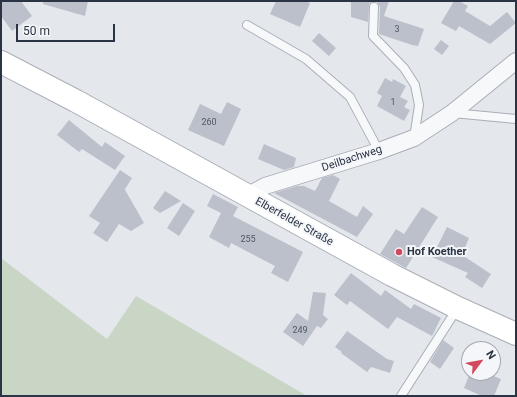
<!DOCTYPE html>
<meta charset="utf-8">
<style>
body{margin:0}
#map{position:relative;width:517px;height:397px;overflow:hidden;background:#e4e7ec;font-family:Roboto,sans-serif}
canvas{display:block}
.frame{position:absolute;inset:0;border:2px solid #2b3445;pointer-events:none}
.north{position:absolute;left:461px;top:341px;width:40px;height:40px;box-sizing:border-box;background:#f4f6f9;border:1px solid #a4a8b1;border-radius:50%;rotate:58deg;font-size:11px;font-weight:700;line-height:16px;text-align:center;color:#2b3445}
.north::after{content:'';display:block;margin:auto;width:14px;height:18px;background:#d1495b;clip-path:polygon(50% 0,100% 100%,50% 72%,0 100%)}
.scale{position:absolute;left:16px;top:24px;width:99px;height:18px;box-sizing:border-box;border:2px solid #2b3445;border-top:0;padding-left:5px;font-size:12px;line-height:14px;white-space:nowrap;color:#2b3445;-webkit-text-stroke:3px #f4f6f9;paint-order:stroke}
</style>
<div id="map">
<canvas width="517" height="397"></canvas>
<div class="frame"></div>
<div class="north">N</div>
<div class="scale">50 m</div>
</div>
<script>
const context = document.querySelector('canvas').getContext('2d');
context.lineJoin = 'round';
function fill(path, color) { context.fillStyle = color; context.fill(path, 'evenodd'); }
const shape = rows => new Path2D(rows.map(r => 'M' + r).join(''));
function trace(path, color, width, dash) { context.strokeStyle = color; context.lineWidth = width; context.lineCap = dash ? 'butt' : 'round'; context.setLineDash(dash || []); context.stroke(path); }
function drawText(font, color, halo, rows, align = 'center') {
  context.font = font + ' Roboto,sans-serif'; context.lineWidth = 4; context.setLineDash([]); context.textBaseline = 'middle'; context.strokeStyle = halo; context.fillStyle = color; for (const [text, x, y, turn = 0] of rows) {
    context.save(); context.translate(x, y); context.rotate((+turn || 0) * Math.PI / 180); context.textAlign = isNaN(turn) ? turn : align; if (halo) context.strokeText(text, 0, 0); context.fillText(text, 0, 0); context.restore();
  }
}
const green = shape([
 [1,258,107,339,136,296,307,396,1,396]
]);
const building = shape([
 [1,1,21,1,32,16,12,31,1,16],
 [43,1,88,1,85,16,43,4],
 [276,1,304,1,310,3,300,27,270,14],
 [351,1,389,1,384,16,424,29,418,46,412,45,379,34,380,7,377,2,372,2,369,4,368,22,351,17],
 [454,1,459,1,468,6,465,11,490,26,507,12,516,23,490,44,459,26,456,31,441,23],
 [319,33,336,48,329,56,312,41],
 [441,40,449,46,442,55,434,49],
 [385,78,392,82,393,79,406,86,400,97,408,101,404,107,410,110,404,121,377,106,382,96,377,93],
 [227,102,241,109,224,146,188,130,200,104,221,114],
 [69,120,102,147,105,142,125,156,115,170,82,149,79,152,57,135],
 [264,144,296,158,294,167,284,170,258,159],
 [120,170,132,178,125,189,124,188,144,223,131,231,119,224,107,242,93,233,100,223,89,216],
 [333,175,340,179,329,201,357,217,363,206,373,214,357,237,274,193,297,186,304,186,315,191,322,178],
 [165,191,181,201,160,213,153,208],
 [213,194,238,207,233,216,303,252,288,282,271,273,275,266,231,243,229,248,209,237,221,213,207,206],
 [183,203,195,211,179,236,167,228],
 [422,207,438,217,406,268,380,254,396,229,404,234],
 [447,227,469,238,462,255,491,274,482,288,465,277,468,273,432,257],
 [351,273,381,296,385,290,411,309,414,304,441,318,432,336,397,317,388,329,350,301,347,305,334,295],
 [313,292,326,293,323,315,328,319,321,328,317,326,303,346,283,332,297,313,308,321],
 [347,331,387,359,394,361,390,373,371,367,367,372,341,353,342,352,335,347],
 [443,340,454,348,440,369,430,362],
 [470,373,486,373,501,379,494,396,482,396,464,388]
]);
const lane = shape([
 [374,7,373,36,404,68,415,85,419,105,414,138],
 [247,25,306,59,350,97,379,151],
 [453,113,516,119],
 [401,396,457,309]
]);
const street = shape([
 [247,196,265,186,379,151,414,138,452,113,516,61]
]);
const secondary = shape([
 [1,62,76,101,392,275,458,308,516,334]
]);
const markers = [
 [399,252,4,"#d1495b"]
];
const numberNames = [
 ["3",397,30],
 ["1",393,103],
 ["260",209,123],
 ["255",248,240],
 ["249",300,331]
];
const streetNames = [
 ["Deilbachweg",352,159,-18],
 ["Elberfelder Straße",294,222,29]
];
const poiNames = [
 ["Hof Koether",407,252]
];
fill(green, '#c9d6c5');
fill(building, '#bbc0ca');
trace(lane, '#a9aeb7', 10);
trace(street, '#a9aeb7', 18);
trace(secondary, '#a9aeb7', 24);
trace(lane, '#f7f8fa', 8);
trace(street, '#f7f8fa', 16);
trace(secondary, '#fff', 22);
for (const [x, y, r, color] of markers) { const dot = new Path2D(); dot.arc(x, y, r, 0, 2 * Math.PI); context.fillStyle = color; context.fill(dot); trace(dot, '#f4f6f9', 1.5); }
drawText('9px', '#4f5766', null, numberNames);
drawText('11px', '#2b3445', '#f4f6f9', streetNames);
drawText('bold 11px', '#2b3445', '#f4f6f9', poiNames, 'left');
</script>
